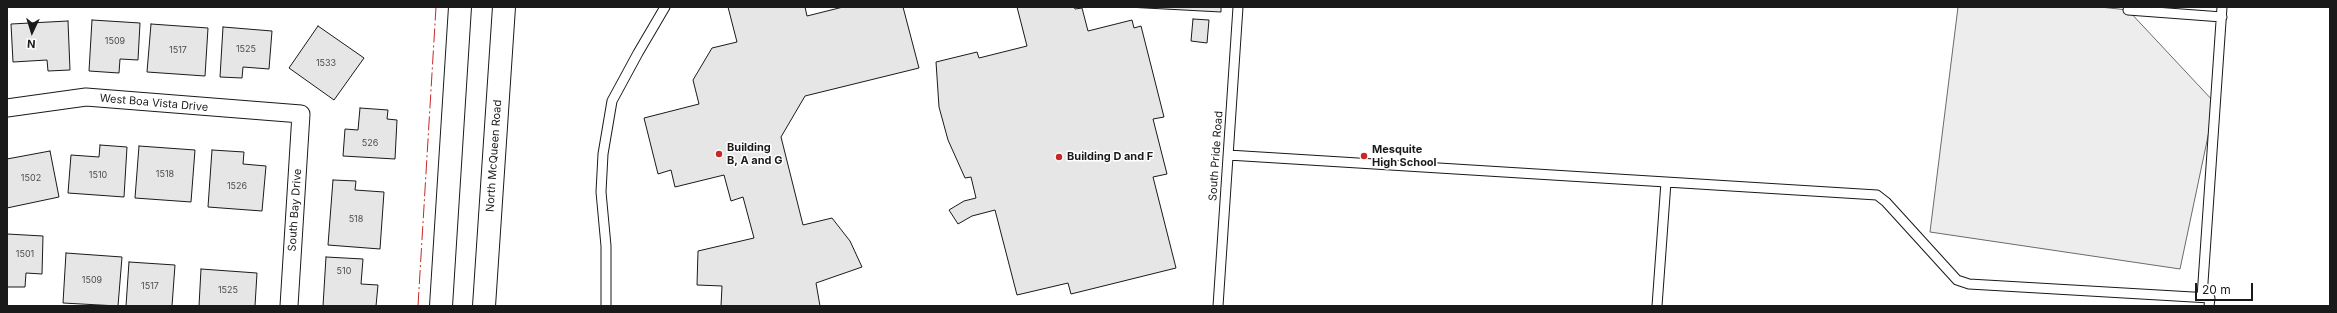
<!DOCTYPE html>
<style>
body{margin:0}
#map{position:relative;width:2337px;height:313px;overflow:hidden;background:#fff;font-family:Inter,sans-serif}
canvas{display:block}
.frame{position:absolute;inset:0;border:8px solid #1a1a1a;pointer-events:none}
.north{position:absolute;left:12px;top:12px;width:40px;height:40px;-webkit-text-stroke:3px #fff;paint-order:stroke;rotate:184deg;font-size:11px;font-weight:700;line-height:16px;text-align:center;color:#1a1a1a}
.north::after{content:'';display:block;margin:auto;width:14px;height:18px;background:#1a1a1a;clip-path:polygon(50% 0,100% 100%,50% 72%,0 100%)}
.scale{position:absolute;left:2195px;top:283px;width:58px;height:18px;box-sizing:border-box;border:2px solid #1a1a1a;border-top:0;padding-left:5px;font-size:12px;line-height:14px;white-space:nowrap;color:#1a1a1a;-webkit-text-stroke:3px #fff;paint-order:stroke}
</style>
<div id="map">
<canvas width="2337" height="313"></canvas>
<div class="frame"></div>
<div class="north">N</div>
<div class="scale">20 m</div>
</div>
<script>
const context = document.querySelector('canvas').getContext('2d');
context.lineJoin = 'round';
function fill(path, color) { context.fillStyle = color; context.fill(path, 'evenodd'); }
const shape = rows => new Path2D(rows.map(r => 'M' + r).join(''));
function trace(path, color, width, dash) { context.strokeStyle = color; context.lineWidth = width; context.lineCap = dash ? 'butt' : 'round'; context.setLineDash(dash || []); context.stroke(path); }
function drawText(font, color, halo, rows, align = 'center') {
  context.font = font + ' Inter,sans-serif'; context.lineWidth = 3; context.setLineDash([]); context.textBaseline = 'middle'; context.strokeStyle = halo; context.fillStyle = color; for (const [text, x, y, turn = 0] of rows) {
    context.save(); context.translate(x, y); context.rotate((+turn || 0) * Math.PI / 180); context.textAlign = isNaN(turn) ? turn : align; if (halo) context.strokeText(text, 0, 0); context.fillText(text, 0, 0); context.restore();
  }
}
const green = shape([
 [1958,7,2100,7,2128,10,2215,103,2180,269,1930,232,1958,7]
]);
const building = shape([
 [728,7,805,7,807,16,843,7,903,7,919,68,805,96,781,137,803,225,832,218,850,241,862,267,816,283,820,306,721,306,722,286,697,285,698,251,754,238,743,197,731,201,724,175,675,187,671,170,658,174,644,118,699,104,693,80,712,48,737,42,728,7],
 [1017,7,1074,7,1075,9,1082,8,1088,31,1132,20,1134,28,1141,26,1164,117,1153,119,1167,174,1153,177,1176,268,1071,294,1068,283,1017,295,995,210,972,216,958,224,949,210,964,201,976,198,971,177,965,178,948,140,939,107,936,62,977,52,979,58,1027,46,1017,7],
 [1127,7,1221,7,1221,12,1127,7],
 [1193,19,1209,20,1207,43,1191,41,1193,19],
 [92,20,140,23,138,60,120,59,119,73,89,71,92,20],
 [68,21,70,70,48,71,47,60,13,62,11,24,68,21],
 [151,24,208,28,205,76,147,72,151,24],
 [318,26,364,58,334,100,289,68,318,26],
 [223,27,272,31,269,69,243,67,242,78,220,77,223,27],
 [360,108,388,110,387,119,397,120,395,159,343,156,345,129,358,130,360,108],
 [100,145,127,147,124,197,68,193,71,155,99,157,100,145],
 [139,146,195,150,191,202,135,198,139,146],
 [212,150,244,152,243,164,266,166,262,211,208,207,212,150],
 [50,151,59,197,7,208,7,159,50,151],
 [333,180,356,181,355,190,384,192,380,249,328,245,333,180],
 [7,234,43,236,42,274,26,273,25,287,7,287,7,234],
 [66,253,122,257,118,306,63,303,66,253],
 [326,257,363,259,361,284,378,285,376,306,323,306,326,257],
 [129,262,175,265,172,306,126,306,129,262],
 [201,269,257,273,255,306,199,306,201,269]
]);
const service = shape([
 [2128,10,2222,17],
 [1228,155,1877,195,1886,202,1957,280,1969,284,2210,298,2209,306],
 [2202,297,2222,7],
 [606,306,606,246,601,192,603,154,612,101,638,53,665,7],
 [1218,306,1238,7],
 [1657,306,1666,182]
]);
const minor = shape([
 [7,108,86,97,301,114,289,306]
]);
const secondary = shape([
 [441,306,460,7],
 [484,306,504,7]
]);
const power = shape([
 [418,306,436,7]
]);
const markers = [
 [719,154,4,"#c62828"],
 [1364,156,4,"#c62828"],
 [1059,157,4,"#c62828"]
];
const numberNames = [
 ["1509",115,41],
 ["1525",246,49],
 ["1517",178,50],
 ["1533",326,63],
 ["526",370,143],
 ["1518",165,174],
 ["1510",98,175],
 ["1502",31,178],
 ["1526",237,186],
 ["518",356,219],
 ["1501",25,254],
 ["510",344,271],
 ["1509",92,280],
 ["1517",150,286],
 ["1525",228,290]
];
const streetNames = [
 ["West Boa Vista Drive",154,103,5],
 ["North McQueen Road",494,156,-86],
 ["South Pride Road",1216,156,-86],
 ["South Bay Drive",295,210,-86]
];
const poiNames = [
 ["Building",727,148],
 ["B, A and G",727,161],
 ["Mesquite",1372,150],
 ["High School",1372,163],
 ["Building D and F",1067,157]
];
fill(green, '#ededed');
trace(green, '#6a6a6a', 1);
fill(building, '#e6e6e6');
trace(building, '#1a1a1a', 1);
trace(service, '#1a1a1a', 11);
trace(minor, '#1a1a1a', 19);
trace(secondary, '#1a1a1a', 24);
trace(service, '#fff', 9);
trace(minor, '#fff', 17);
trace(secondary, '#fff', 22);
trace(power, '#c62828', 1, [14, 3, 2, 3]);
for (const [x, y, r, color] of markers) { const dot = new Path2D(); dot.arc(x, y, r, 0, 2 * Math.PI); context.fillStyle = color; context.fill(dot); trace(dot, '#fff', 1.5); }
drawText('9px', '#4d4d4d', null, numberNames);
drawText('11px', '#1a1a1a', '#fff', streetNames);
drawText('bold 11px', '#1a1a1a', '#fff', poiNames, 'left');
</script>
